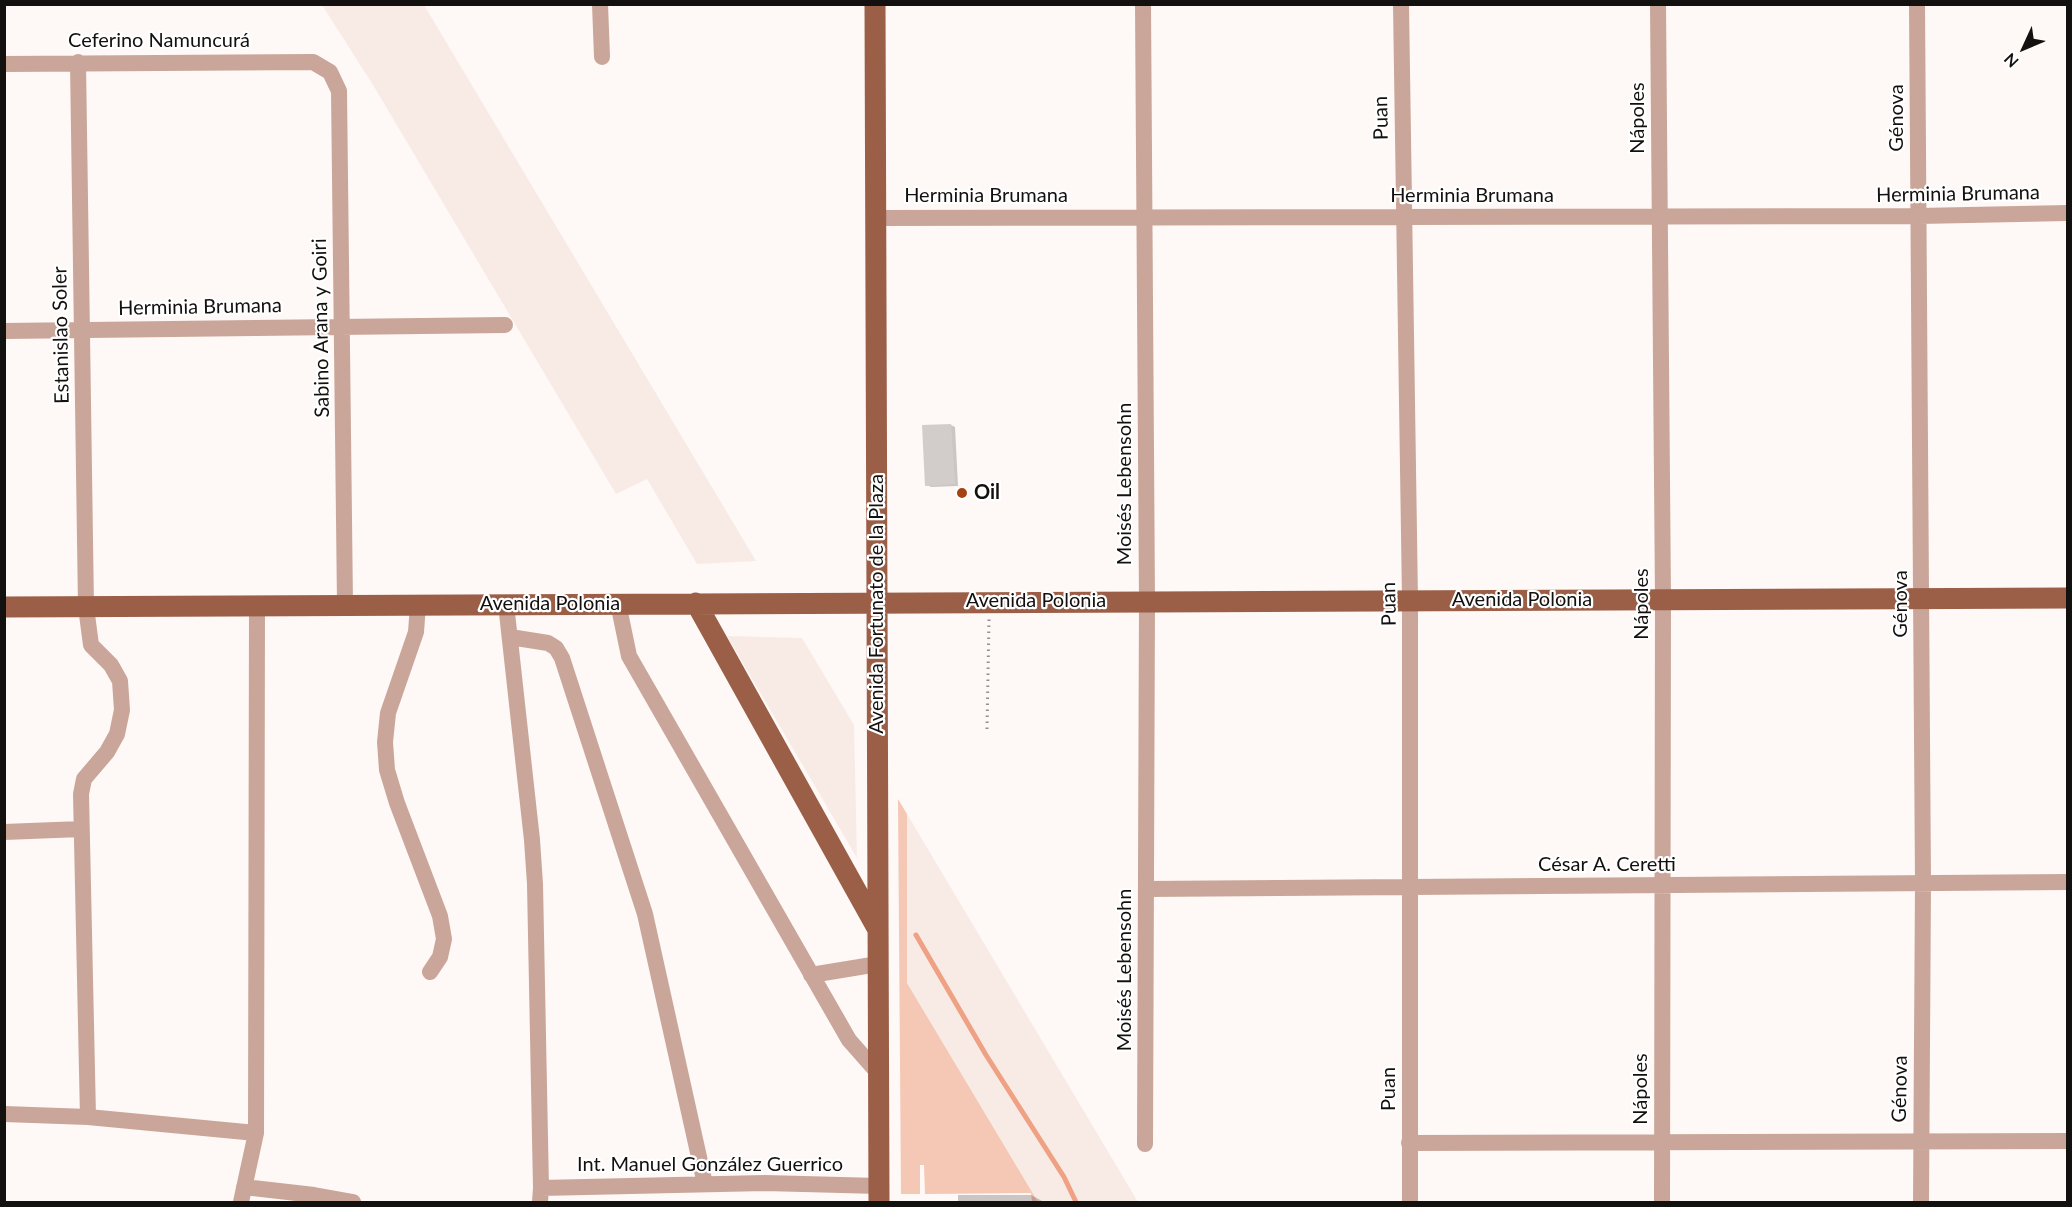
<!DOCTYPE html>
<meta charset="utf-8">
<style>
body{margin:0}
#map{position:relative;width:2072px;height:1207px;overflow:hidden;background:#fef8f6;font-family:Lato,sans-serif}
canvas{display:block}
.frame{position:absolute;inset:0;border:6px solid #131110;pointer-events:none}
.north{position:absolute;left:1994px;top:18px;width:60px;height:60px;-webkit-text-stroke:4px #fff;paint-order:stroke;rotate:226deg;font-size:16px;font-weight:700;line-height:24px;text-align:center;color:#131110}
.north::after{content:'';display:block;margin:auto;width:21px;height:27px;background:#131110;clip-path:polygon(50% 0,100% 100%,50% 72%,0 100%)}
</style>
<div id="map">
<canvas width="2072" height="1207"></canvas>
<div class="frame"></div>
<div class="north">N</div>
</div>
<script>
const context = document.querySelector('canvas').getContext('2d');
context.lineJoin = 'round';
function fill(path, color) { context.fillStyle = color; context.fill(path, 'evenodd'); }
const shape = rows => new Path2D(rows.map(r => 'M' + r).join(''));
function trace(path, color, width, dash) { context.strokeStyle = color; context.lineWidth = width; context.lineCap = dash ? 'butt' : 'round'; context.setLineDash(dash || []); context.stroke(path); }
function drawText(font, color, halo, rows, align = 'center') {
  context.font = font + ' Lato,sans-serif'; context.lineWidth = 4.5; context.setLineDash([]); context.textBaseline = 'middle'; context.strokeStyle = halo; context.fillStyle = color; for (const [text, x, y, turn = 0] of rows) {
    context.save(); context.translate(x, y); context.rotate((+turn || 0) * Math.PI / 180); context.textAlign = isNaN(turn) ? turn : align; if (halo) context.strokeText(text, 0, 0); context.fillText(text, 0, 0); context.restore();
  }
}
const built = shape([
 [322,5,424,5,756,561,697,564,647,479,616,494,373,85],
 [727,636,802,638,854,725,857,858],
 [907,814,1138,1202,1038,1202,907,983]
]);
const green = shape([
 [898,799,907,814,907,983,1038,1202,1032,1202,1031,1193,925,1194,924,1165,920,1165,920,1194,901,1194]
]);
const shadow = shape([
 [951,425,955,427,958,486,931,487,927,485],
 [958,1195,1031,1195,1044,1202,958,1202]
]);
const stream = shape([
 [916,935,986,1055,1064,1177,1076,1202]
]);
const building = shape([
 [951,424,955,484,925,486,922,425]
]);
const path = shape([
 [987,729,989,619]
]);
const minor = shape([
 [600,4,602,57],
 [1143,4,1147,601,1145,1144],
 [1401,4,1410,600,1410,1202],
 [1658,4,1663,599,1662,1202],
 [1917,4,1923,883,1921,1202],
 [78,62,86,607,91,645,111,665,120,681,122,710,117,734,107,752,84,779,81,794,88,1117],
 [4,64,313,62,330,72,339,91,345,605],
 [876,218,1919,216,2068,213],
 [4,331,505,325],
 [618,603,629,656,849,1040,879,1074],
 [506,604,532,840,535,884,541,1188,540,1202],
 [418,605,416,632,388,713,385,742,387,770,397,803,440,916,444,939,440,957,430,972],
 [510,637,548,643,556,648,562,658,645,914,705,1184],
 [4,832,81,829],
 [1147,889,2068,882],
 [811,975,878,964],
 [4,1114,88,1117,256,1133],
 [1409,1143,2068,1141],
 [244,1187,314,1195,353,1202],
 [541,1188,765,1183,879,1186],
 [241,1202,256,1133,257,606]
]);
const major = shape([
 [875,4,879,1202],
 [696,603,877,928],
 [4,607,2068,598]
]);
const markers = [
 [962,493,6,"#a64212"]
];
const streetNames = [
 ["Ceferino Namuncurá",159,41],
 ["Puan",1381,118,-91],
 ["Nápoles",1638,118,-90],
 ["Génova",1897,118,-90],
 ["Herminia Brumana",1958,194,-1],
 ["Herminia Brumana",986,196],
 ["Herminia Brumana",1472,196],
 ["Herminia Brumana",200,307,-1],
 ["Sabino Arana y Goiri",321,328,-91],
 ["Estanislao Soler",61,335,-91],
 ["Moisés Lebensohn",1125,484,-90],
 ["Avenida Polonia",1522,600],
 ["Avenida Polonia",1036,601],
 ["Avenida Polonia",550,604],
 ["Avenida Fortunato de la Plaza",877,604,-90],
 ["Puan",1389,604,-91],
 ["Nápoles",1642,604,-90],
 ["Génova",1901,604,-90],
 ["César A. Ceretti",1607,865],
 ["Moisés Lebensohn",1125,970,-90],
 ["Puan",1389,1089,-90],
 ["Nápoles",1641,1089,-90],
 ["Génova",1900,1089,-89],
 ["Int. Manuel González Guerrico",710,1165]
];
const poiNames = [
 ["Oil",974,493]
];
fill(built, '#f8ebe6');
fill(green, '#f5c7b5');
fill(shadow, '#0003');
trace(stream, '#efa184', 5);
fill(building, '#d2ccca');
trace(path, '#948f8e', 3, [1.5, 4.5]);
trace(minor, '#c9a699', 16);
trace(major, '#9b5f48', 21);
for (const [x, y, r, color] of markers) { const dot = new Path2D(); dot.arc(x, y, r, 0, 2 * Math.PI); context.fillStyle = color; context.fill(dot); trace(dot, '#fff', 2); }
drawText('20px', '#131110', '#fff', streetNames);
drawText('bold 20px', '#131110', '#fff', poiNames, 'left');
</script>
